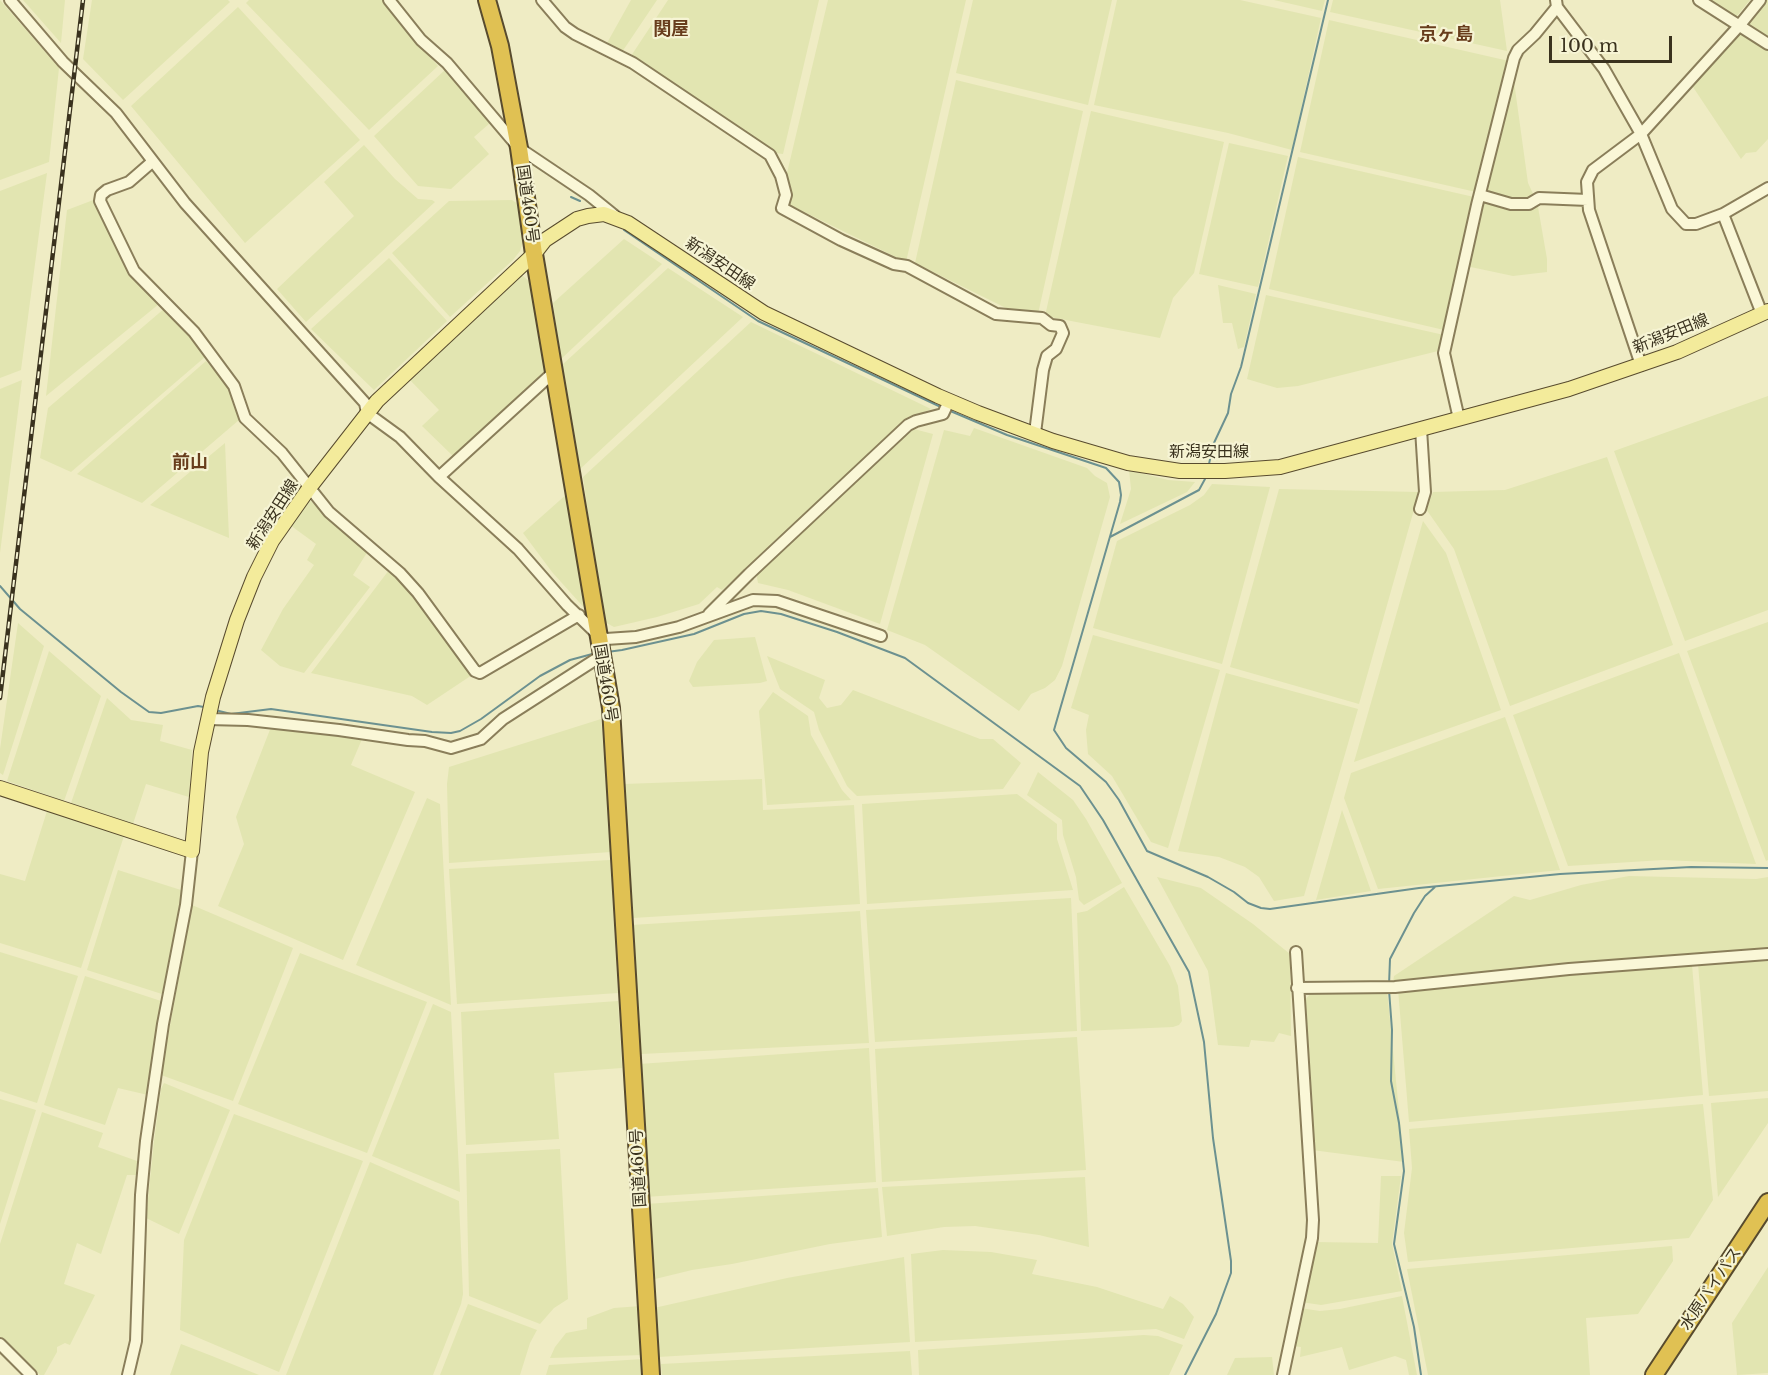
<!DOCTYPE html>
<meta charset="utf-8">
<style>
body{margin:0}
#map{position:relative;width:1768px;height:1375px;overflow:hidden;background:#efecc4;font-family:"Libre Baskerville",serif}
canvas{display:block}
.scale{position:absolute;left:1549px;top:36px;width:123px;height:27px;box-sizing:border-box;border:3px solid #3a321e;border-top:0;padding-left:8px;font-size:18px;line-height:21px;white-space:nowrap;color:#3a321e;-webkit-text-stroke:4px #f6f4d4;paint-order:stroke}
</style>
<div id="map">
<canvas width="1768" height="1375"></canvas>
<div class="scale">100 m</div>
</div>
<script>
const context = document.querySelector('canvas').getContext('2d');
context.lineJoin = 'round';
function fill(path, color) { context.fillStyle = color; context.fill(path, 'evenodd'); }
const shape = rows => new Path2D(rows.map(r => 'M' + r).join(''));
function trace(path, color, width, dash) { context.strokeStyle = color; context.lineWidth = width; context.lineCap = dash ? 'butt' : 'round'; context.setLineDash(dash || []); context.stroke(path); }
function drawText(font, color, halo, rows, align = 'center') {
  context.font = font + ' "Libre Baskerville","Noto Sans JP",serif'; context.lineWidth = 4.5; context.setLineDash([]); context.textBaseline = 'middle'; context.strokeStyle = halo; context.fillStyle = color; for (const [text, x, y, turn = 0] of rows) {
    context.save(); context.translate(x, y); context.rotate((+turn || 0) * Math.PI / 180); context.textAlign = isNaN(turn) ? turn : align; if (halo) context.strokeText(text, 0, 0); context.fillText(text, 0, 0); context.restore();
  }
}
const farmland = shape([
 [0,0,59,68,49,162,0,180],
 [23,0,65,0,61,43],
 [92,0,228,0,230,2,123,100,83,59],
 [249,0,382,0,438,66,369,130,246,3],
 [631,0,657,0,622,52,607,43],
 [668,0,819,0,783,154,775,153,764,144,631,56],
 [828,0,966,0,906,262,790,205,787,173],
 [973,0,1112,0,1088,105,956,73],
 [1117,0,1240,0,1321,18,1292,150,1228,133,1094,105],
 [1274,0,1325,0,1322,11],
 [1333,0,1500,0,1507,51,1330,12],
 [1709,0,1750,0,1736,17],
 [1766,0,1768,0,1768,37,1748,23],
 [238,7,360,140,245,243,131,106],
 [1329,20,1509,61,1476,192,1300,152],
 [1739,32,1768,49,1768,139,1756,152,1746,153,1741,159,1691,84],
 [1512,67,1528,183,1535,198,1527,201,1512,201,1484,193],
 [446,69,490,123,474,137,489,154,451,189,418,186,374,136],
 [956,80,1083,111,1038,314,1008,309,915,263],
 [1091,111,1224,142,1194,273,1173,298,1160,338,1045,316],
 [1229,143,1288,156,1258,287,1199,274],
 [364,145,395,179,418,199,432,200,435,202,306,322,277,289,354,216,324,182],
 [1298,157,1474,197,1444,330,1269,289],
 [47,173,21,370,0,378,0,191],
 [96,199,159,304,46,396,67,210],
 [512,200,518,204,523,241,520,251,513,260,450,317,392,253,449,201],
 [1482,200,1526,209,1538,207,1547,259,1547,272,1513,276,1466,266],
 [624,239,662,264,560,360,553,303],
 [389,258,447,321,374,390,311,329],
 [668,268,743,317,579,470,562,365],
 [518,276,523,276,533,285,546,372,454,457,422,426,439,410,410,380],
 [1218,285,1256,294,1244,347,1238,349,1232,323,1223,323],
 [1266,295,1444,335,1442,350,1298,386,1277,388,1247,379],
 [165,308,190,335,205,357,71,472,40,458,48,408],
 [751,322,931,409,910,419,722,590,717,587,699,604,657,617,614,627,603,621,583,477],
 [206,361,229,387,239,420,142,503,77,474],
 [22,380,0,553,0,389],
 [1768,396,1768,610,1685,641,1614,451],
 [910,428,933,434,880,624,788,590,758,583,756,572],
 [974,428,1087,468,1095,476,1107,483,1110,497,1062,666,1055,680,1045,688,1031,694,1019,711,925,645,887,630,944,430,970,436],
 [225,443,229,538,150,505],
 [1607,457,1673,645,1510,706,1454,549,1426,509,1433,492,1505,490],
 [1129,470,1168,480,1195,482,1187,492,1120,524,1131,489],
 [1212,484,1270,487,1222,664,1093,628,1117,541,1190,505,1204,495],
 [1279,489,1419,492,1359,704,1230,667],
 [568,493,588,612,552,572,523,533],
 [308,499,368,551,353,575,370,587,304,673,280,666,261,650,283,609,314,565,307,560,316,544,290,525],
 [1423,521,1446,553,1501,710,1354,762],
 [389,570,418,601,472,675,427,705,412,696,311,673],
 [1768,622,1768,860,1766,861,1687,651],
 [18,623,44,646,3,775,0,773,0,749],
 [1093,635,1220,670,1168,848,1151,842,1112,776,1088,754,1086,730,1089,715,1071,708],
 [755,637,767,681,760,683,693,687,689,681,697,662,714,640],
 [49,651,101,696,64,801,7,781],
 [1679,653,1756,864,1663,860,1568,866,1513,715],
 [767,656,825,680,819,698,827,708,841,705,853,690,980,739,993,739,1021,763,1003,789,857,796,847,786,819,730,814,712,780,689],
 [1226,673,1358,709,1304,896,1274,901,1259,877,1245,867,1219,857,1178,851],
 [773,692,808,716,811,735,842,790,851,800,767,805,759,711],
 [107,698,131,720,163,725,160,741,192,750,189,797,146,784,133,824,71,803],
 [1505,717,1560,870,1378,889,1344,798,1351,773],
 [601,719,611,852,449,863,447,784,449,767],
 [271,727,362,739,351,765,415,792,343,960,218,906,244,844,236,817],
 [1038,772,1073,800,1086,819,1122,883,1084,905,1079,900,1076,877,1063,835,1062,820,1027,795],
 [762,779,763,810,854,805,860,904,633,918,624,784],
 [1017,794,1057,824,1057,839,1073,890,867,904,862,804],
 [427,798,440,804,451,1005,356,965],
 [1342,810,1371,891,1316,900],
 [47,811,124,836,81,968,0,943,0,874,25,881],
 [610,860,618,993,457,1004,449,869],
 [118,870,184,891,165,995,87,970],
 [1629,876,1756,879,1768,877,1768,949,1393,982,1394,976,1514,896,1530,900,1581,885],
 [1157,877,1201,888,1253,924,1290,954,1291,1036,1279,1033,1274,1042,1251,1040,1249,1047,1218,1045,1208,971],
 [1124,887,1170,966,1178,986,1182,1021,1179,1025,1173,1027,1081,1031,1077,913,1087,911],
 [1071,898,1077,1031,875,1042,866,910],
 [192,905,293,948,233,1101,161,1075],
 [860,911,869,1043,641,1054,631,925],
 [0,952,78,976,37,1103,0,1091],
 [300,953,427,1002,367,1153,238,1104],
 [1768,957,1768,1091,1709,1096,1698,964],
 [1692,965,1703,1095,1409,1122,1398,989],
 [85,976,164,1002,148,1095,118,1088,105,1125,44,1105],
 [1387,990,1404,1162,1312,1150,1304,1001,1312,992],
 [618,1001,622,1068,554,1073,559,1139,466,1145,461,1012],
 [433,1004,451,1012,460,1192,372,1156],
 [1077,1037,1086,1170,882,1182,875,1049],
 [869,1048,876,1182,645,1197,639,1064],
 [164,1083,230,1110,179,1234,146,1218,154,1141,161,1089],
 [1768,1098,1768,1123,1718,1197,1711,1103],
 [0,1099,36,1110,0,1224],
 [1703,1104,1713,1200,1689,1238,1408,1262,1404,1233,1412,1168,1409,1129],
 [42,1112,103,1133,98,1147,137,1161,136,1175,127,1175,101,1254,77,1243,64,1284,95,1295,70,1345,65,1343,57,1347,57,1352,44,1375,40,1375,0,1337,0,1244],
 [234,1114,363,1161,279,1372,180,1330,184,1240],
 [560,1149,568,1299,554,1308,540,1324,469,1296,466,1154],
 [370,1162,459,1201,463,1294,461,1304,433,1375,286,1375],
 [1381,1176,1401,1176,1392,1244,1402,1291,1321,1305,1301,1302,1314,1242,1378,1243],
 [1085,1177,1089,1247,1039,1235,975,1226,944,1227,887,1236,882,1187],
 [878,1188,882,1237,830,1244,732,1264,692,1270,651,1280,646,1204],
 [1672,1246,1673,1261,1638,1314,1586,1318,1590,1375,1428,1375,1407,1269],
 [943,1250,991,1252,1037,1260,1032,1274,1097,1287,1163,1309,1170,1296,1183,1304,1194,1317,1184,1339,1156,1329,915,1342,911,1254],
 [904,1257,910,1342,658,1357,654,1308,787,1278],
 [1768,1267,1768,1373,1737,1375,1732,1323],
 [1402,1296,1417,1375,1409,1375,1406,1360,1395,1356,1349,1370,1342,1347,1300,1357,1301,1347,1292,1346,1300,1308,1320,1311,1340,1309],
 [468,1304,537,1330,530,1343,520,1375,440,1375],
 [641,1306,643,1355,550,1358,555,1347,566,1333,587,1329,587,1318,614,1308],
 [1144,1335,1158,1336,1183,1345,1169,1375,919,1375,918,1350],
 [181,1344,212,1356,259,1375,170,1375],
 [910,1351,912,1375,662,1375,661,1364],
 [1272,1357,1274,1375,1227,1375,1235,1358],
 [643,1359,644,1375,546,1375,549,1365]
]);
const stream = shape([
 [571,197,580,201],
 [624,230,758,321,943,408],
 [948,410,1007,435,1106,468,1119,482,1121,495,1120,502,1054,730,1066,748,1106,782,1119,800,1147,851,1208,877,1234,892,1248,903,1261,908,1270,909,1419,888,1560,874,1691,867,1768,868],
 [1209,464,1213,445,1228,413,1231,394,1241,367,1328,0],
 [1110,537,1199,490,1205,479],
 [0,586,20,609,121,692,149,712,161,713,198,706,204,707],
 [607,652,622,650,694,634,744,614,761,611,781,614,837,632,905,658,1080,786,1103,820,1189,972,1204,1042,1213,1138,1231,1261,1231,1273,1216,1314,1185,1375],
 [215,710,231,714,271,709,432,732,451,733,460,731,481,719,540,676,570,660,596,653],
 [1389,985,1390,959,1414,913,1425,896,1435,887],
 [1389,990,1392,1030,1391,1081,1399,1123,1404,1171,1394,1244,1414,1327,1421,1375]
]);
const minor = shape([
 [10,0,63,62,116,113,185,203,365,403,367,413,400,437,439,477,518,549,567,605,598,635,606,639,636,637,679,627,753,600,777,601,881,636],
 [389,0,421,40,447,63,519,148,589,195,615,216],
 [542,0,565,27,575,34,633,63,770,155,781,176,786,195,782,208,841,240,894,264,907,266,996,314,1042,318,1051,325,1060,326,1063,333,1056,349,1047,356,1043,370,1035,433],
 [1556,0,1557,7,1604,69,1641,134,1672,209,1686,224,1696,224,1723,214,1768,188],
 [1699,0,1768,44],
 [152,162,129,182,107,190,101,195,100,201,134,271,194,332,234,386,245,418,282,453,329,512,400,573,418,593,475,671,480,673,579,615],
 [1480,195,1511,204,1529,204,1539,198,1588,200],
 [1723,214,1762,314],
 [1641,365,1589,210,1587,182,1593,170,1641,134,1739,26,1760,0],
 [1459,419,1444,353,1477,205,1514,58,1518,50,1535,34,1557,7],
 [439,477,555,371],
 [1420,509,1425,492,1421,429],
 [709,614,749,574,908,425,916,421,943,414,949,401],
 [208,719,248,720,339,730,408,740,425,741,451,748,481,739,503,719,601,656],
 [1297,988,1395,987,1569,969,1768,954],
 [0,1344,31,1375],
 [128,1375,136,1341,141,1195,146,1141,163,1024,186,905,192,851],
 [1283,1375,1312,1238,1313,1220,1296,952]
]);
const major = shape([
 [0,788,192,851,201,752,213,697,237,620,254,577,272,541,310,487,377,401,534,254,545,240,577,219,588,216,604,214,628,223,764,313,938,396,978,413,1053,441,1128,463,1180,471,1225,471,1280,467,1569,389,1677,352,1768,311]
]);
const highway = shape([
 [487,0,500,46,519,148,534,254,611,708,651,1375],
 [1654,1375,1768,1202]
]);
const rail = shape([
 [0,698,83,0]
]);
const streetNames = [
 ["国道460号",527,204,82],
 ["新潟安田線",720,264,34],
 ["新潟安田線",1671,334,-22],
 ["新潟安田線",1209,452],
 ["新潟安田線",273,515,-57],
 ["国道460号",605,683,81],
 ["国道460号",639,1168,-93],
 ["水原バイパス",1711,1289,-56]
];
const neighbourhoodNames = [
 ["関屋",671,30],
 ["京ヶ島",1446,35],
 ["前山",190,463]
];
fill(farmland, '#e2e5b1');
trace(stream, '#6c9190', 2);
trace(minor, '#8a7e5a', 14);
trace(major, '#584b2e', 16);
trace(highway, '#584b2e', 20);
trace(minor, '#faf7d7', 10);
trace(major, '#f3eb9b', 14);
trace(highway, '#e0c153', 16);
trace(rail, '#3a321e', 4.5);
trace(rail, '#f6f4d4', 2, [7]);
drawText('16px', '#3a321e', '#f6f4d4', streetNames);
drawText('bold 18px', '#683d1c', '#f6f4d4', neighbourhoodNames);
</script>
